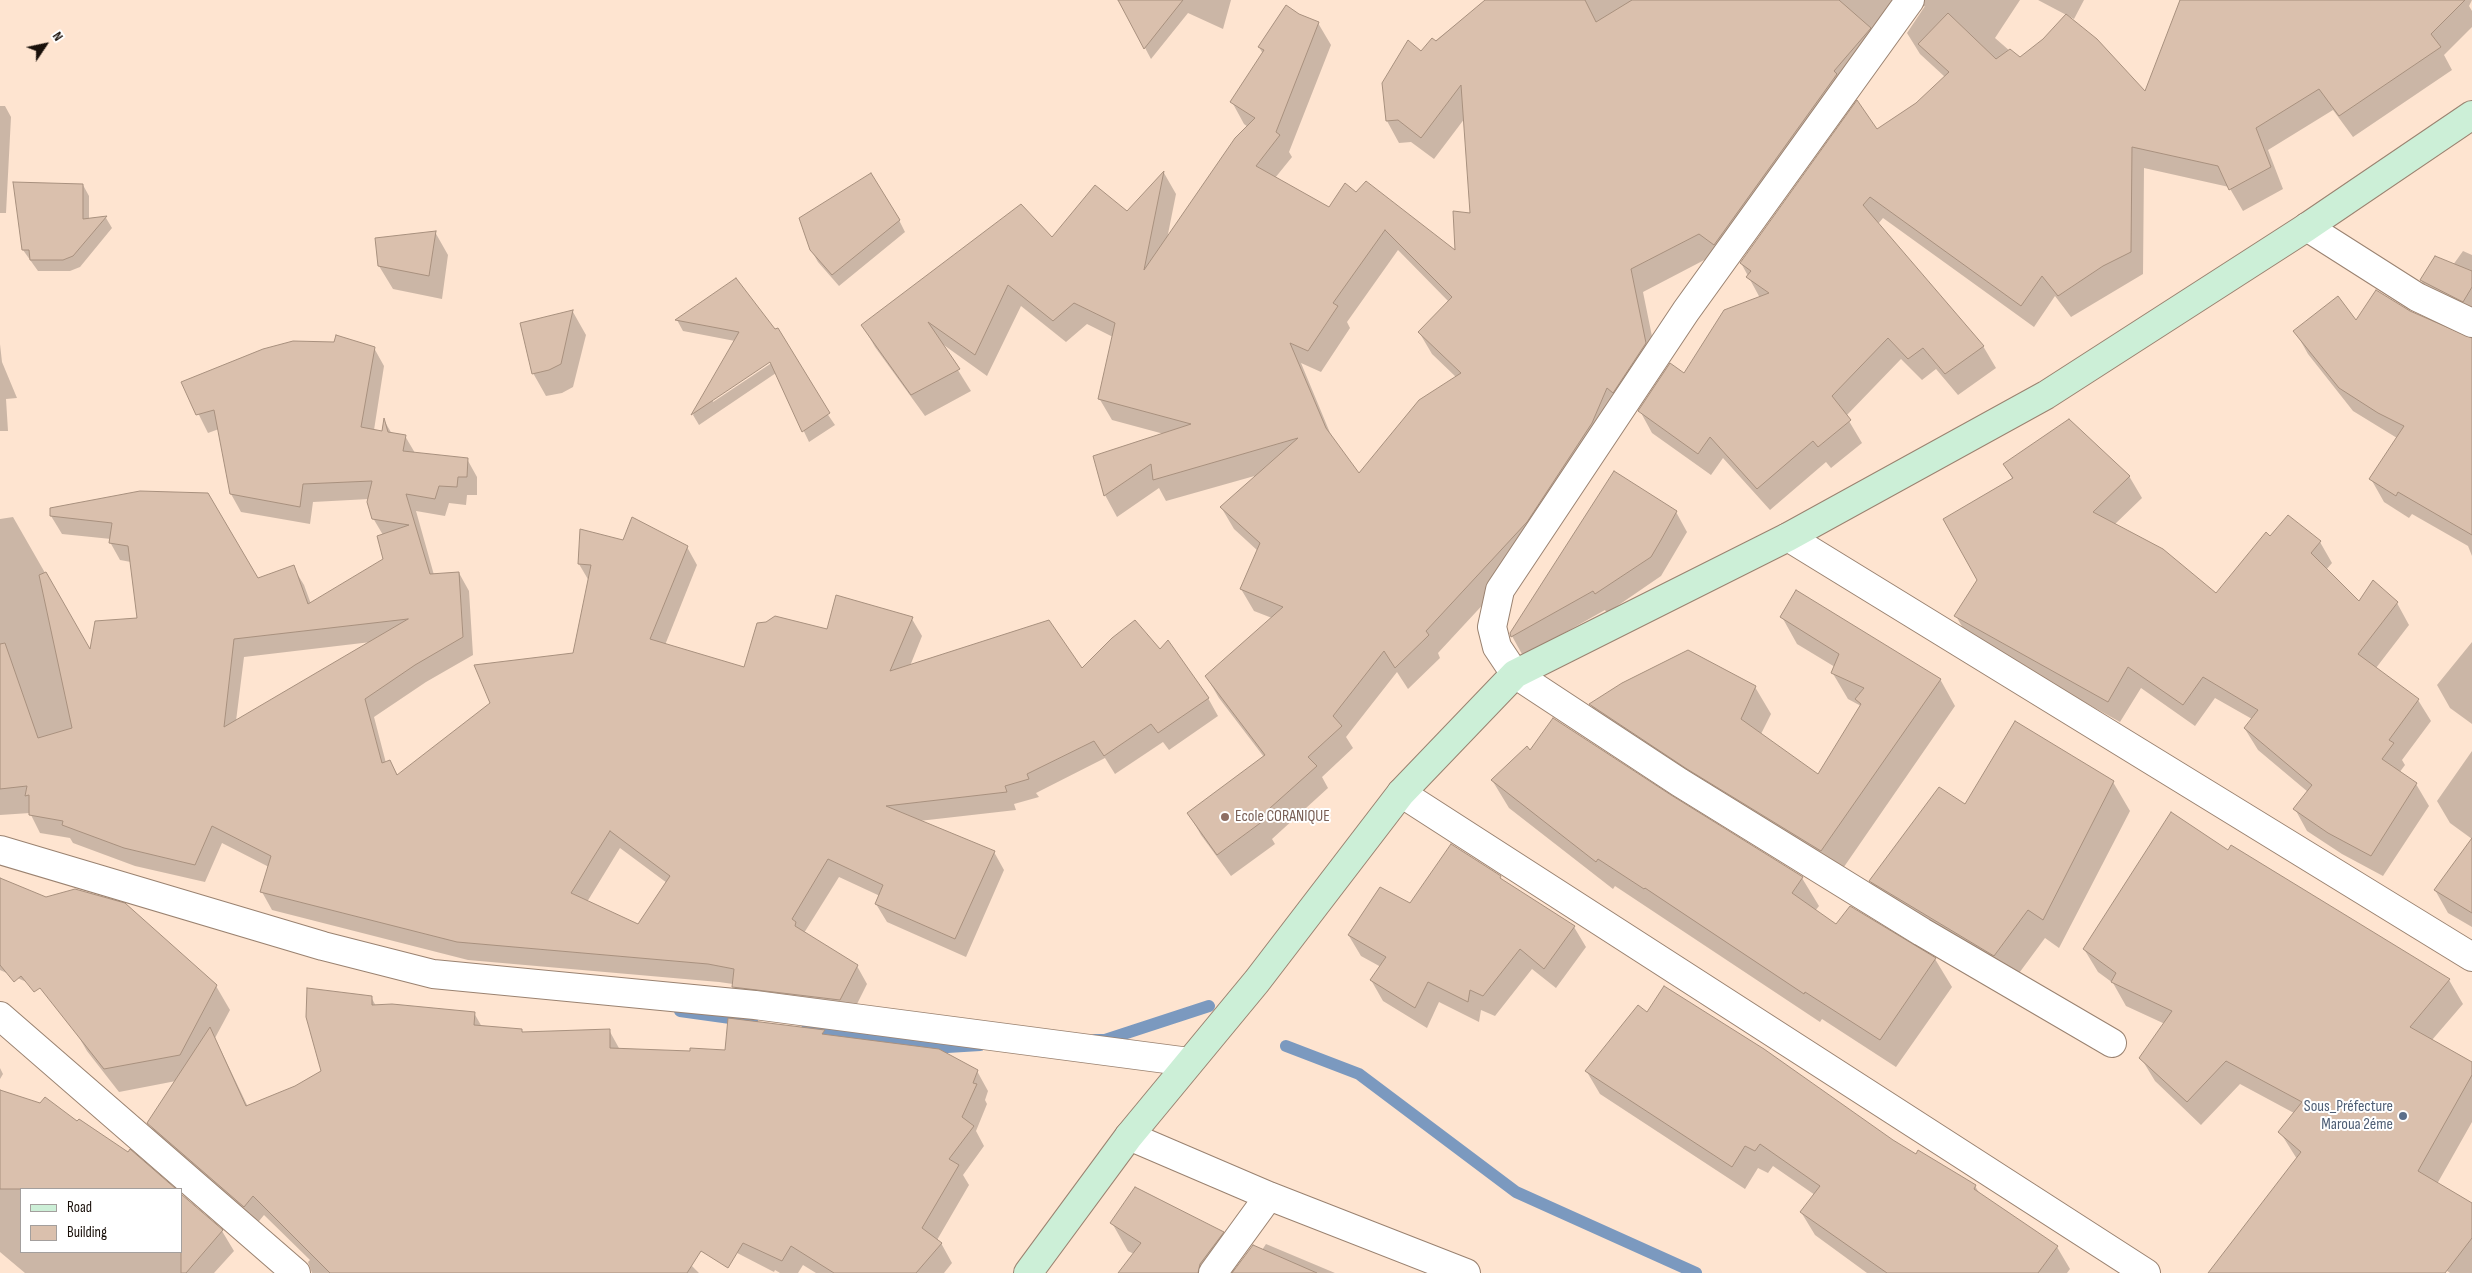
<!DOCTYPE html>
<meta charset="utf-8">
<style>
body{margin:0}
#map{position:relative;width:2472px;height:1273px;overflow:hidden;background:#fee4d0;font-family:"Sofia Sans Condensed",sans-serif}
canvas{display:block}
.legend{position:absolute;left:20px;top:1188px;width:162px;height:65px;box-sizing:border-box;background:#fff;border:1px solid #a39f9d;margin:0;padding:6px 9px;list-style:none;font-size:15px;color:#19100a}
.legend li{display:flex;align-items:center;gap:10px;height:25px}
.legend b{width:25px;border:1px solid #a39f9d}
.north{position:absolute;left:20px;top:20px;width:50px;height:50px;-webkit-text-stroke:4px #fff;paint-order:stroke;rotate:56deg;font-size:14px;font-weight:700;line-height:20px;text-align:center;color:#19100a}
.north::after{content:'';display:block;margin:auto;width:18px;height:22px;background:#19100a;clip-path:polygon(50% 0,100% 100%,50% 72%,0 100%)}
</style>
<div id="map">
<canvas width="2472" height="1273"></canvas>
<ul class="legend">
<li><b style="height:6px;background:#ccefd7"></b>Road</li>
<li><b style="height:14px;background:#dac0ad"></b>Building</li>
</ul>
<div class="north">N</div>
</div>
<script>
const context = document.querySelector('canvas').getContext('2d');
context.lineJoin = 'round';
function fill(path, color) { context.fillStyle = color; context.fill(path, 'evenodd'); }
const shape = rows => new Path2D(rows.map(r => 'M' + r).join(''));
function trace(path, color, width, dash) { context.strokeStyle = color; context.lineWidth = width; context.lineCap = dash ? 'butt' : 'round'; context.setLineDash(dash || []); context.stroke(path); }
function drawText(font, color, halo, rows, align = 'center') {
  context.font = font + ' "Sofia Sans Condensed",sans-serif'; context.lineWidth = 4; context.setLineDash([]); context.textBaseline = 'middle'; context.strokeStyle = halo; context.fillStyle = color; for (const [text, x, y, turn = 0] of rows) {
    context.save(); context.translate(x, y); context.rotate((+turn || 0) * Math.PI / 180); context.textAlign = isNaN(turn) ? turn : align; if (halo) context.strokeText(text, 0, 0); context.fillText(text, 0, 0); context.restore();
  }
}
const shadow = shape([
 [1134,0,1231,0,1223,29,1188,13,1151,59,1123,7],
 [1487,0,2020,0,1995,38,2026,65,2146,94,2181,0,2472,0,2469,6,2472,11,2472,27,2444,55,2452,70,2353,137,2333,110,2268,150,2283,189,2243,211,2229,187,2144,168,2143,274,2071,317,2055,296,2034,327,1883,218,1878,224,1983,346,1996,368,1958,395,1936,369,1922,380,1901,359,1846,416,1862,443,1831,468,1826,462,1770,510,1723,458,1711,475,1652,433,1640,411,1684,374,1760,298,1741,263,1876,131,1917,104,1945,77,1920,54,1907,33,1925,6,1916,8,1712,256,1643,292,1658,366,1539,544,1438,653,1440,658,1408,689,1397,672,1346,737,1353,748,1322,777,1328,788,1272,839,1275,844,1231,876,1201,835,1189,814,1264,757,1219,698,1206,676,1272,618,1254,611,1241,589,1258,551,1234,529,1221,507,1258,475,1166,501,1159,488,1117,517,1105,495,1164,434,1112,420,1099,398,1113,337,1087,324,1066,342,1021,306,987,376,941,343,971,391,925,416,875,347,863,326,1052,239,1127,213,1164,173,1176,194,1167,239,1248,127,1244,124,1232,102,1263,54,1259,47,1298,15,1318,23,1331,45,1289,152,1292,157,1275,178,1330,208,1356,193,1457,252,1471,214,1465,118,1434,159,1411,142,1399,143,1387,121,1421,52],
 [1398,250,1449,302,1419,332,1432,354,1456,377,1359,475,1333,440,1301,363,1321,372,1350,328,1347,322],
 [2038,0,2084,0,2074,19],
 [0,106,5,106,11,117,6,213,0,213],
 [83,185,89,196,89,219,106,218,112,228,80,267,70,271,38,271,23,250],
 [899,220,905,232,839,286,818,262,811,250],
 [435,232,448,255,442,299,393,289,379,266],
 [2463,251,2472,255,2472,322,2434,303,2421,280,2453,265],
 [736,280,835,425,809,442,776,373,699,425,693,415,735,341,683,331,677,320],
 [774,357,776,360,713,402,713,399],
 [573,312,586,335,573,387,562,393,546,396,533,373,521,324],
 [2410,312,2472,340,2472,556,2468,546,2412,514,2409,518,2384,502,2371,479,2397,438,2353,411,2308,354,2295,331],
 [0,344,2,362,17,398,6,399,8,431,0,431],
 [374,348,384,366,374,430,383,432,385,422,392,434,405,436,415,453,467,459,477,477,477,495,467,495,466,505,449,503,445,516,416,511,434,575,459,573,469,591,473,655,426,682,374,717,386,763,390,761,398,776,574,654,589,581,579,564,623,541,687,547,697,565,665,645,745,668,827,630,912,619,922,636,910,666,1082,670,1160,651,1208,698,1218,716,1169,750,1163,742,1115,774,1105,758,1036,793,1039,797,1014,804,1016,810,919,821,994,852,1004,870,966,957,887,922,876,904,880,896,839,877,804,933,857,966,867,984,850,1018,743,1005,733,984,719,982,468,960,272,910,262,892,269,867,222,843,205,882,135,866,73,843,70,838,40,833,30,813,0,815,0,519,13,517,91,653,138,619,131,562,120,560,110,542,111,539,62,534,51,516,140,492,257,580,293,567,304,585,311,604,385,560,383,535,373,518,369,499,313,502,310,524,241,512,231,494,219,429,208,433,183,383],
 [371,642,236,721,244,657],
 [620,848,667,883,638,925,587,902],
 [2004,464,2129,476,2142,498,2114,525,2216,595,2270,538,2320,542,2332,563,2326,570,2359,602,2373,582,2397,603,2409,625,2376,668,2418,700,2431,721,2402,760,2405,765,2399,773,2416,784,2429,806,2383,876,2342,854,2307,831,2295,809,2308,792,2258,750,2245,729,2252,719,2215,698,2195,726,2141,688,2120,722,1968,637,1956,616,1978,581,2013,480],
 [1676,512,1687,532,1661,576,1607,613,1605,610,1523,656,1512,636],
 [1782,617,1940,679,1955,706,1837,877,1606,731,1591,705,1755,687,1771,714,1761,734,1819,776,1861,706,1848,699,1832,672,1835,667,1797,644],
 [2472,642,2472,724,2450,708,2437,685],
 [1531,751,1670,796,1802,878,1819,906,1815,911,1836,926,1850,907,1935,959,1952,987,1896,1067,1822,1019,1820,1022,1615,886,1613,889,1509,808,1492,780],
 [2472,751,2472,839,2450,823,2437,801],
 [2113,782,2130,811,2059,948,2045,938,2011,984,1887,910,1870,881,1966,806],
 [2472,841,2472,927,2448,913,2435,890],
 [2232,846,2449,980,2463,1004,2432,1040,2472,1063,2472,1122,2437,1184,2472,1205,2472,1273,2450,1273,2435,1262,2427,1273,2219,1273,2297,1159,2280,1132,2294,1113,2240,1084,2201,1125,2155,1081,2141,1058,2165,1024,2126,1006,2113,983,2098,972,2084,949,2229,852],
 [1500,877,1502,881,1574,927,1586,947,1556,988,1532,969,1495,1016,1481,1010,1479,1022,1439,1002,1427,1028,1383,1001,1371,980,1381,967,1361,956,1349,936,1411,905],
 [0,879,216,986,230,1010,215,1038,248,1107,295,1087,323,1071,371,997,376,1006,474,1013,482,1027,522,1031,523,1033,609,1030,620,1050,726,1052,824,1031,826,1036,977,1071,988,1091,985,1100,987,1104,976,1131,984,1146,963,1175,969,1185,937,1240,941,1243,952,1263,944,1273,816,1273,803,1265,798,1273,780,1273,775,1270,774,1272,615,1190,699,1273,312,1273,308,1262,310,1260,264,1215,255,1226,160,1143,149,1123,176,1081,119,1092,87,1051,73,1027,81,1007,0,970],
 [1647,1014,1975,1186,1981,1196,2057,1247,2070,1269,2067,1273,1867,1273,1815,1235,1801,1212,1815,1195,1773,1166,1768,1173,1758,1168,1745,1189,1600,1094,1587,1072],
 [0,1068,3,1074,0,1079],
 [0,1092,78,1123,128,1154,130,1151,174,1189,21,1189,21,1252,181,1252,181,1196,222,1231,234,1251,214,1273,25,1273,0,1252],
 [1112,1223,1223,1233,1239,1261,1233,1269,1234,1271,1262,1250,1266,1244,1335,1273,1120,1273,1134,1254,1128,1251]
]);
const stream = shape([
 [680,1011,752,1021],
 [807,1029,931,1048,980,1045],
 [1095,1040,1105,1040,1209,1006],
 [1286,1046,1359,1074,1516,1192,1696,1273]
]);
const building = shape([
 [1118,0,1183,0,1144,49,1118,0],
 [1485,0,1585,0,1596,22,1632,0,1839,0,1871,28,1834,71,1837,74,1714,245,1699,234,1631,269,1646,343,1613,393,1607,388,1592,423,1527,522,1426,631,1429,635,1395,668,1384,651,1333,716,1342,726,1308,757,1317,766,1260,817,1263,821,1217,855,1187,813,1265,755,1205,676,1283,607,1240,589,1260,543,1220,507,1298,438,1153,480,1151,464,1104,496,1093,456,1191,424,1098,399,1115,323,1074,303,1053,321,1008,285,975,355,928,322,960,369,911,395,861,325,1021,204,1052,237,1095,185,1127,211,1164,171,1144,270,1235,138,1255,118,1230,102,1264,50,1258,47,1286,5,1299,14,1319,22,1276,132,1280,135,1256,166,1329,207,1345,183,1356,192,1366,181,1455,250,1453,211,1470,213,1461,85,1421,138,1398,120,1386,121,1382,83,1408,40,1421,51,1432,38,1436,41,1485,0],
 [1385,230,1452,297,1418,332,1461,373,1419,400,1359,473,1326,428,1290,343,1308,351,1338,306,1333,303,1385,230],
 [2180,0,2465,0,2431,34,2441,47,2339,116,2319,89,2256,128,2271,167,2229,190,2218,166,2132,147,2131,252,2103,266,2058,296,2042,276,2021,306,1870,197,1863,205,1984,346,1945,374,1923,348,1908,359,1888,338,1832,396,1851,420,1818,447,1813,441,1757,489,1710,437,1698,454,1638,411,1670,363,1684,373,1724,310,1769,293,1746,277,1751,271,1740,263,1857,100,1877,129,1916,103,1949,72,1918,44,1948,13,1996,59,2010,49,2020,57,2043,39,2066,14,2097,39,2145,91,2180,0],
 [871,173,900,220,832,275,810,250,799,218,871,173],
 [13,182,83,184,83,219,107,216,73,256,63,260,30,260,29,250,22,250,13,182],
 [436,231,429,276,378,266,375,238,436,231],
 [2435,256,2472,271,2472,287,2463,302,2420,280,2435,256],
 [736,278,775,329,778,328,830,413,802,432,770,362,691,415,739,332,675,320,736,278],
 [2376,290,2410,311,2472,338,2472,535,2398,492,2396,496,2369,479,2404,426,2378,413,2339,388,2293,331,2338,296,2356,320,2376,290],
 [573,310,561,364,549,370,532,374,520,323,573,310],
 [336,335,375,347,361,427,382,431,384,418,388,432,406,435,403,451,468,458,467,477,458,477,457,487,439,486,435,499,406,494,430,574,459,572,463,637,415,665,365,699,382,763,390,760,397,775,490,703,474,665,573,653,591,565,578,564,580,529,623,540,632,517,688,546,650,639,744,667,757,623,766,622,775,616,827,629,836,595,913,617,890,671,1049,620,1082,668,1112,638,1135,620,1160,649,1168,640,1209,698,1158,733,1151,724,1104,756,1094,741,1027,774,1029,779,1005,786,1007,792,886,806,995,851,955,939,875,904,883,885,828,859,792,919,796,922,795,926,858,965,840,1000,732,987,734,969,708,964,457,942,260,892,271,856,212,826,195,865,124,848,62,825,63,821,29,815,29,795,25,796,27,786,0,789,0,644,5,643,38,738,72,728,39,575,46,572,90,649,95,621,137,618,128,546,109,543,112,523,50,516,50,508,140,491,208,493,258,578,294,565,308,604,383,559,377,536,409,525,372,519,367,502,372,481,303,484,300,507,230,494,214,410,196,415,181,382,263,349,293,341,334,342,336,335],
 [408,619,224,727,234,639,408,619],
 [610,831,670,876,638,924,571,893,610,831],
 [2069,419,2130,476,2093,512,2163,549,2216,593,2266,532,2270,536,2288,515,2321,541,2311,553,2359,601,2373,580,2398,602,2358,654,2419,699,2389,740,2394,743,2382,759,2417,783,2371,856,2328,833,2293,809,2312,785,2244,728,2258,710,2203,677,2183,705,2128,667,2108,702,1954,616,1977,580,1943,519,2013,478,2003,464,2069,419],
 [1614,471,1677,511,1661,540,1651,557,1595,594,1593,591,1511,637,1510,633,1614,471],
 [1796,590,1941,679,1821,851,1687,769,1589,704,1622,683,1688,650,1756,686,1741,719,1818,774,1861,704,1855,699,1864,688,1831,673,1839,654,1780,617,1796,590],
 [1553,718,1671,795,1803,877,1792,893,1836,924,1850,906,1936,958,1880,1040,1805,992,1804,994,1645,888,1644,889,1598,859,1596,862,1491,780,1527,746,1530,750,1553,718],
 [2015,721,2114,781,2043,920,2028,910,1994,956,1869,881,1939,787,1965,804,2015,721],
 [2171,812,2228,850,2231,845,2450,979,2410,1027,2472,1062,2472,1075,2418,1171,2472,1203,2472,1238,2445,1273,2208,1273,2301,1152,2278,1132,2302,1102,2226,1061,2187,1102,2139,1058,2172,1011,2111,982,2116,973,2083,949,2171,812],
 [2472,838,2472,913,2434,890,2472,838],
 [1451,844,1501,876,1500,878,1575,926,1544,969,1520,949,1483,996,1470,990,1468,1002,1428,982,1415,1008,1370,980,1386,957,1348,935,1380,887,1410,903,1451,844],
 [0,878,46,897,75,889,125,903,217,985,180,1055,104,1069,40,988,34,992,21,976,14,982,0,965,0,878],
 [1664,986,1764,1049,1893,1140,1916,1154,1918,1150,1976,1185,1974,1189,2058,1246,2038,1273,1887,1273,1800,1212,1820,1186,1760,1144,1755,1151,1745,1146,1732,1167,1585,1071,1638,1005,1647,1012,1664,986],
 [307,988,372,996,372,1005,392,1004,475,1012,474,1025,522,1029,522,1032,610,1029,610,1048,690,1051,690,1048,725,1050,728,1018,825,1030,822,1034,939,1049,978,1070,973,1083,977,1084,962,1117,974,1126,949,1159,959,1165,922,1228,942,1243,916,1273,834,1273,791,1246,782,1261,743,1243,728,1268,701,1251,687,1273,330,1273,253,1196,244,1207,147,1123,210,1027,246,1106,295,1086,321,1071,306,1017,307,988],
 [0,1090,40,1103,45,1097,77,1121,79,1119,128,1152,130,1149,176,1189,0,1189,0,1090],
 [1135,1187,1224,1232,1200,1264,1198,1273,1118,1273,1141,1243,1110,1223,1135,1187],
 [181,1194,223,1230,186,1273,181,1273,181,1194],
 [1253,1245,1317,1273,1232,1273,1253,1245]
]);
const street = shape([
 [1910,0,1686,311,1500,590,1492,627,1497,647,1515,674,1679,782,1922,932,2112,1043],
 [2307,227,2417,297,2472,323],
 [1788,537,2472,957],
 [1401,793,2146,1273],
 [0,850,323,946,433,974,755,1005,1189,1062],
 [0,1016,296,1273],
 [1129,1136,1269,1196,1466,1273],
 [1213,1273,1269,1196]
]);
const secondary = shape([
 [1028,1273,1129,1136,1257,981,1401,793,1515,674,1788,537,2046,395,2307,227,2472,115]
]);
const markers = [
 [1225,817,5,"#8d6e63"],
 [2403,1116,5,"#5c6f8a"]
];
const educationNames = [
 ["Ecole CORANIQUE",1235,817]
];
const serviceNames = [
 ["Sous_Préfecture",2393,1107],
 ["Maroua 2éme",2393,1125]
];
fill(shadow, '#0003');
trace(stream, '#7b99bf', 12);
fill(building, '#dac0ad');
trace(building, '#a8907e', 1);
trace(street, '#9a8270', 30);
trace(secondary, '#9a8270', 30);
trace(street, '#fff', 28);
trace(secondary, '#ccefd7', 28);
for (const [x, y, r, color] of markers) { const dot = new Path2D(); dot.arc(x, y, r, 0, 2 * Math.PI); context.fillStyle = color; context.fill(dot); trace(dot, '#fff', 2); }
drawText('16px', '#785e54', '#fff', educationNames, 'left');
drawText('16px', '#4e5e75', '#fff', serviceNames, 'right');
</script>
